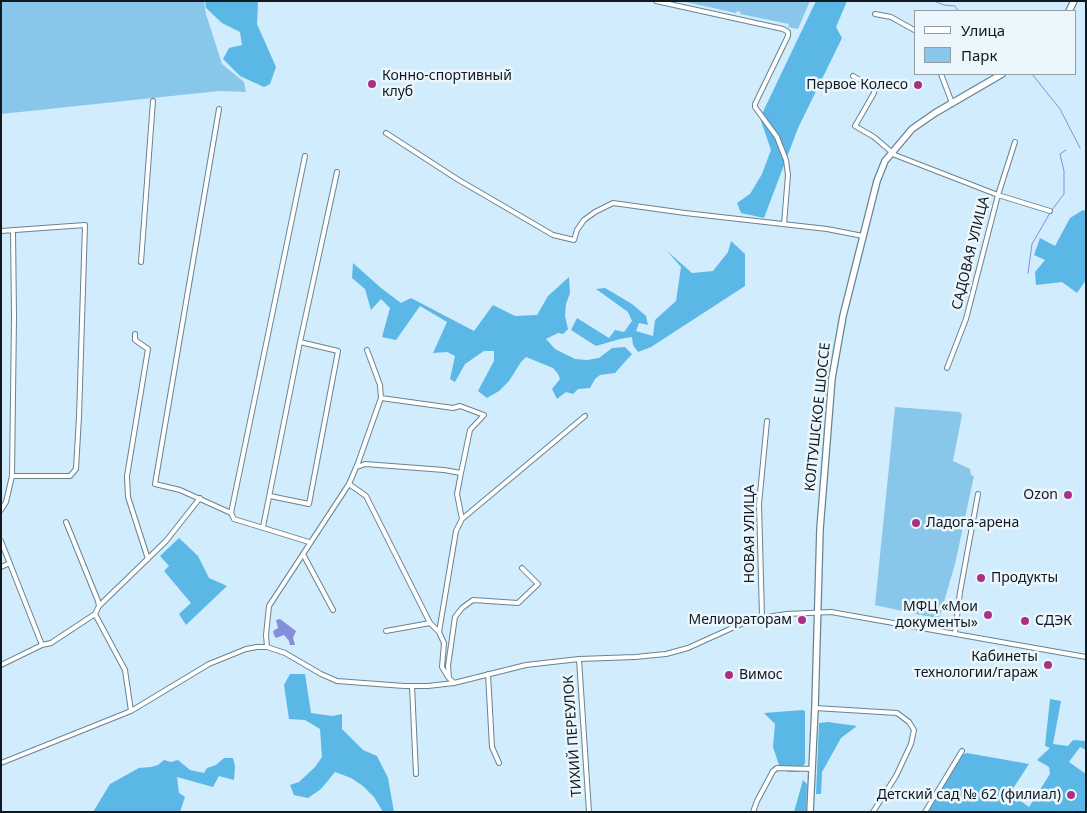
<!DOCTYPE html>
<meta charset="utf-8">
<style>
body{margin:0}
#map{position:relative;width:1087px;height:813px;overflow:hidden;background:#d0ecfd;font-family:"Noto Sans",sans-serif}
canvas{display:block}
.frame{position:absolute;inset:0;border:2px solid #0f191f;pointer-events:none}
.legend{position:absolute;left:914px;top:10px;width:162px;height:65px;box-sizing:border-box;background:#ebf7fd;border:1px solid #939ea4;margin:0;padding:6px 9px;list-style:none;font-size:15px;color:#0f191f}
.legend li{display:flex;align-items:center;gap:10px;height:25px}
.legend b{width:25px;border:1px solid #939ea4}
</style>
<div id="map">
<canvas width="1087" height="813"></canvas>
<div class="frame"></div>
<ul class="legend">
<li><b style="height:6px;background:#fff"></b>Улица</li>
<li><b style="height:14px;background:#89c7ea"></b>Парк</li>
</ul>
</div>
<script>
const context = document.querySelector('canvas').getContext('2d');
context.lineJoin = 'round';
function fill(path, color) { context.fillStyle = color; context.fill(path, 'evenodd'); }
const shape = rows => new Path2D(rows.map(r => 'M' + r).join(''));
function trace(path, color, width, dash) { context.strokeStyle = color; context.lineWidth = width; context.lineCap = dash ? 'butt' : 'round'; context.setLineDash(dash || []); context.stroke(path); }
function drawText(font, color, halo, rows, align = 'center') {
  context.font = font + ' "Noto Sans",sans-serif'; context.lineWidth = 5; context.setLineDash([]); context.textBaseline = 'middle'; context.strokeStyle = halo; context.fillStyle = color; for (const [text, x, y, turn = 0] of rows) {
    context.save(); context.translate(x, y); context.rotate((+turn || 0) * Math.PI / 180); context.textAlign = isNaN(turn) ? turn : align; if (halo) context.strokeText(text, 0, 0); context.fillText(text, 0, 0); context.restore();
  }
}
const green = shape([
 [1,1,204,1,206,14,222,64,244,82,246,92,219,91,1,114],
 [681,1,810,1,798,29,788,27,789,24,740,14,741,12,737,11,736,13],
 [895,407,960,412,962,415,953,461,970,469,971,475,974,476,955,564,939,619,875,605]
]);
const forest = shape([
 [205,1,258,1,257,24,276,67,270,84,264,87,240,76,223,59,229,48,242,45,240,32,222,23,206,8],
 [816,1,847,1,836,27,842,38,798,128,764,218,741,213,737,203,750,194,762,174,771,150,760,118],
 [1083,210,1086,211,1086,280,1077,293,1062,282,1036,285,1035,272,1045,260,1034,255,1040,238,1055,246,1070,218],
 [731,241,745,254,745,286,651,347,638,352,633,345,632,337,620,339,596,346,571,330,577,318,609,338,615,330,624,332,632,321,628,312,596,289,605,288,632,304,646,316,648,325,639,323,636,331,653,336,655,320,676,301,681,267,667,251,692,273,713,271,728,252],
 [353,263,381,288,401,303,411,298,474,331,493,305,515,316,537,315,548,296,569,277,570,293,566,304,565,316,568,329,563,334,558,333,546,339,555,349,575,359,587,360,599,358,612,348,625,347,632,354,615,373,600,375,595,379,590,388,578,389,573,394,566,392,557,399,552,389,560,379,558,374,553,368,526,357,521,362,509,381,499,391,487,398,478,391,494,361,494,351,484,351,465,364,455,382,450,379,455,356,447,352,433,353,447,322,420,306,396,340,382,337,390,308,381,299,371,310,365,289,352,278],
 [179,538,198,556,209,578,227,586,186,625,179,614,191,603,164,571,169,566,160,556],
 [290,674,305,674,311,713,332,716,342,714,342,729,363,750,377,756,388,778,394,812,383,812,374,797,363,786,351,778,335,772,321,789,308,798,294,795,290,785,299,782,315,767,322,757,320,729,305,720,289,719,284,685],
 [1050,699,1061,701,1053,744,1068,746,1073,740,1086,741,1086,750,1080,747,1069,762,1086,774,1086,812,927,812,962,755,967,753,1029,764,1010,793,1029,807,1050,774,1049,767,1037,760,1050,748,1045,746],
 [803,710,805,711,805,763,799,772,788,772,779,765,773,747,775,724,764,713],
 [828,722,857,726,841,738,822,772,821,794,816,794,819,723],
 [224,758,233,758,235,766,234,780,219,776,213,787,177,777,179,793,185,797,180,812,93,812,110,784,139,768,151,767,158,765,164,760,171,762,178,760,190,770,204,773,207,768,216,765],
 [803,780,807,784,806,812,794,812]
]);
const water = shape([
 [280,619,296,631,293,638,295,645,290,645,289,641,284,635,276,638,274,635,273,631,278,628,276,620]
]);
const stream = shape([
 [934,1,944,5,955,6,958,11],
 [1032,74,1060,109,1080,148],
 [1052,210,1064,194,1064,171,1060,154,1066,150],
 [1028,273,1032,244,1050,213]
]);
const street = shape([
 [656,1,783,29,788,32,788,36,755,104,755,107,777,137,786,160,788,175,784,224],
 [875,14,891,17,916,31],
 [941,74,952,103],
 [853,76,874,88,874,93,855,126,874,137,895,155,998,195,1050,211],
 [219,109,155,484,180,490,231,513,234,519,309,542],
 [386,133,457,179,553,235,574,240,577,230,584,220,595,212,613,203,685,213,827,229,863,236],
 [1,231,85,225,79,417,76,469,70,476,12,476],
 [141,262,153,101],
 [135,334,135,340,148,349,127,476,128,497,148,559],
 [367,350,380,385,381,398],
 [947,368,966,319,998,195,1015,142],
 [357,467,365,464,444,470,461,473,457,494,462,519],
 [349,484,366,496,430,623,439,632,456,531,462,519,585,416],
 [270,496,309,504,338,351,300,342],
 [1,510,6,502,12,476,14,317,13,230],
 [231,513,305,156],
 [66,522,98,601,99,606,95,614],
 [263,527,300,342,337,172],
 [1,541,42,645],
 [303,554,333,610],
 [1,567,10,563],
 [99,606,166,541,200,498],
 [95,614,125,670,131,711],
 [762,617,759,504,767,421],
 [386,631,430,623],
 [439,632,444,643,442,667,448,677],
 [955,633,960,592,978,494],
 [267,647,266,635,269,606,349,484,358,463,381,398,453,408,460,406,484,415,470,430,461,473],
 [579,659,589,812],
 [1,665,42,645,51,643,95,614],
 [488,674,492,747,499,763],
 [454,683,449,678,448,666,455,617,462,608,473,600,518,603,538,584,522,568],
 [412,686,416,774],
 [815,708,897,713,909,722,914,730,911,744,896,776,873,812],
 [1,763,131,711,209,664,246,649,257,647,267,647,285,653,321,674,337,681,404,686,428,686,454,683,526,665,579,659,635,657,666,654,688,648,752,619,787,614,831,612,1086,657],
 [753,812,757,801,773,771,777,768,812,769],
 [925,812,962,751]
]);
const secondary = shape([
 [1069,11,1074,1],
 [810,812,815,708,820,529,832,378,843,316,877,181,885,161,912,129,935,113,1002,74]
]);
const markers = [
 [372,84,5,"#a93084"],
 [918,85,5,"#a93084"],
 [1068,495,5,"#a93084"],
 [916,523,5,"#a93084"],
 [981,578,5,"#a93084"],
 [988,615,5,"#a93084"],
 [802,620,5,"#a93084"],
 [1025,621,5,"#a93084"],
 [1048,665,5,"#a93084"],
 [729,675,5,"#a93084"],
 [1071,795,5,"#a93084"]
];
const poiNames = [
 ["Конно-спортивный",382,76,"left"],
 ["клуб",382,92,"left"],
 ["Первое Колесо",908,85],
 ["Ozon",1058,495],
 ["Ладога-арена",926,523,"left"],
 ["Продукты",991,578,"left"],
 ["МФЦ «Мои",978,607],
 ["документы»",978,623],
 ["Мелиораторам",792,620],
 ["СДЭК",1035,621,"left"],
 ["Кабинеты",1038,657],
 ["технологии/гараж",1038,673],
 ["Вимос",739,675,"left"],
 ["Детский сад № 62 (филиал)",1061,795]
];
const streetNames = [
 ["САДОВАЯ УЛИЦА",971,253,-76],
 ["КОЛТУШСКОЕ ШОССЕ",818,417,-84],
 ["НОВАЯ УЛИЦА",750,534,-90],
 ["ТИХИЙ ПЕРЕУЛОК",573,736,-94]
];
fill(green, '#89c7ea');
fill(forest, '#5bb7e6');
fill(water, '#858fd9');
trace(stream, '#858fd9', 1);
trace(street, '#698391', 6);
trace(secondary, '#698391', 8);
trace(street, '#fff', 4);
trace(secondary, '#fff', 5.5);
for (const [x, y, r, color] of markers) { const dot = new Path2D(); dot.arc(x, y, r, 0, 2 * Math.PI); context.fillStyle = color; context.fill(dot); trace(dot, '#ebf7fd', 2); }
drawText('14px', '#0f191f', '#ebf7fd', poiNames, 'right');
drawText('14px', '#0f191f', '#ebf7fd', streetNames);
</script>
